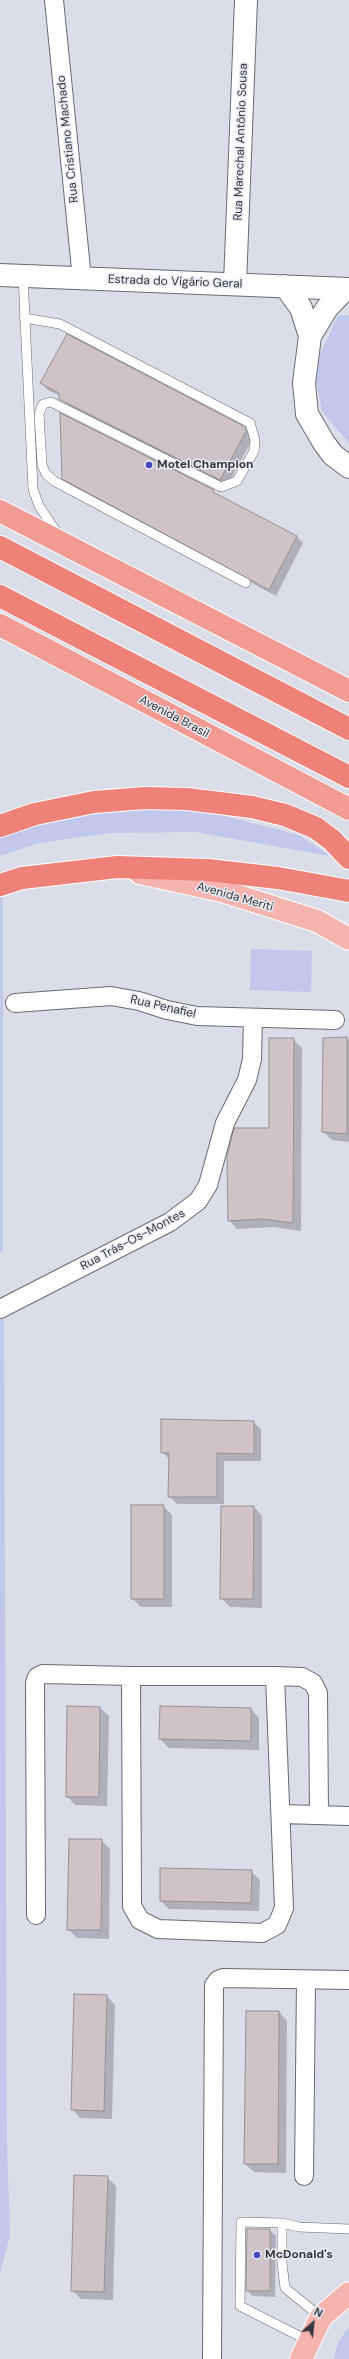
<!DOCTYPE html>
<meta charset="utf-8">
<style>
body{margin:0}
#map{position:relative;width:349px;height:2359px;overflow:hidden;background:#dbdde8;font-family:"DM Sans",sans-serif}
canvas{display:block}
.north{position:absolute;left:293px;top:2303px;width:40px;height:40px;-webkit-text-stroke:3px #e9ebf5;paint-order:stroke;rotate:27deg;font-size:11px;font-weight:700;line-height:16px;text-align:center;color:#36373a}
.north::after{content:'';display:block;margin:auto;width:14px;height:18px;background:#36373a;clip-path:polygon(50% 0,100% 100%,50% 72%,0 100%)}
</style>
<div id="map">
<canvas width="349" height="2359"></canvas>
<div class="north">N</div>
</div>
<script>
const context = document.querySelector('canvas').getContext('2d');
context.lineJoin = 'round';
function fill(path, color) { context.fillStyle = color; context.fill(path, 'evenodd'); }
const shape = rows => new Path2D(rows.map(r => 'M' + r).join(''));
function trace(path, color, width, dash) { context.strokeStyle = color; context.lineWidth = width; context.lineCap = dash ? 'butt' : 'round'; context.setLineDash(dash || []); context.stroke(path); }
function drawText(font, color, halo, rows, align = 'center') {
  context.font = font + ' "DM Sans",sans-serif'; context.lineWidth = 3; context.setLineDash([]); context.textBaseline = 'middle'; context.strokeStyle = halo; context.fillStyle = color; for (const [text, x, y, turn = 0] of rows) {
    context.save(); context.translate(x, y); context.rotate((+turn || 0) * Math.PI / 180); context.textAlign = isNaN(turn) ? turn : align; if (halo) context.strokeText(text, 0, 0); context.fillText(text, 0, 0); context.restore();
  }
}
const green = shape([
 [349,315,349,443,322,412,314,367,338,316],
 [183,805,299,835,330,856,195,832,109,833,39,843,0,856,0,831,66,810],
 [3,886,3,1250,0,1252,0,887],
 [251,949,312,951,311,992,250,990],
 [4,1312,7,2142,10,2236,0,2272,0,1314],
 [349,2327,349,2359,334,2359,338,2342]
]);
const shadow = shape([
 [41,383,244,428,253,438,227,486,67,406,60,396,48,390],
 [63,478,213,491,218,496,296,536,303,543,276,596,70,485],
 [347,1038,349,1040,349,1142,332,1140,323,1131],
 [293,1039,302,1048,301,1231,273,1227,237,1229,229,1220,270,1129],
 [253,1422,261,1429,261,1461,224,1461,224,1504,177,1504,169,1496,170,1460,162,1452],
 [163,1506,172,1515,172,1607,141,1607,132,1598],
 [254,1507,262,1516,262,1608,230,1607,221,1598],
 [100,1708,109,1716,107,1806,75,1805,67,1796],
 [251,1709,259,1718,259,1750,169,1748,160,1739],
 [101,1840,110,1849,109,1939,77,1938,68,1929],
 [251,1871,260,1880,259,1911,169,1909,161,1901],
 [107,1996,115,2005,112,2119,80,2118,72,2109],
 [279,2012,287,2021,286,2173,254,2172,245,2164],
 [107,2177,116,2186,113,2300,81,2299,72,2290],
 [270,2230,276,2236,275,2297,253,2296,247,2291]
]);
const building = shape([
 [67,334,245,427,246,431,220,480,59,399,59,393,40,383,67,334],
 [60,413,214,490,213,492,297,536,269,590,62,479,60,413],
 [347,1037,347,1134,322,1132,323,1038,347,1037],
 [269,1038,294,1038,293,1223,263,1219,228,1221,227,1157,234,1128,269,1128,269,1038],
 [161,1419,254,1421,254,1454,217,1453,217,1497,168,1497,169,1453,161,1453,161,1419],
 [131,1505,164,1505,164,1599,131,1599,131,1505],
 [221,1506,254,1506,253,1599,220,1599,221,1506],
 [67,1706,100,1707,99,1797,66,1797,67,1706],
 [160,1706,251,1708,251,1741,159,1739,160,1706],
 [69,1839,102,1839,101,1930,67,1930,69,1839],
 [160,1868,252,1870,251,1903,160,1901,160,1868],
 [74,1994,107,1995,104,2111,71,2110,74,1994],
 [246,2011,279,2011,278,2164,244,2164,246,2011],
 [74,2175,108,2176,104,2292,71,2291,74,2175],
 [247,2229,270,2229,270,2291,246,2291,247,2229]
]);
const service = shape([
 [23,276,33,489,39,506,58,534],
 [24,318,60,324,250,423,255,440,254,451,237,481,221,487,51,402,43,404,39,414,42,465,46,474,54,481,246,583],
 [282,2223,241,2222,240,2306,309,2341],
 [321,2317,285,2288,282,2263,282,2223,299,2227,349,2229]
]);
const minor = shape([
 [54,0,82,279],
 [15,1003,111,996,139,1001,167,1010,197,1016,335,1020],
 [0,1309,170,1222,198,1201,208,1185,225,1123,247,1080,252,1059,253,1019],
 [131,1676,275,1676,284,1908,277,1925,262,1933,158,1929,140,1920,132,1906,131,1676],
 [275,1676,302,1677,313,1683,318,1693,319,1815],
 [282,1814,349,1816],
 [36,1915,35,1683,37,1677,43,1674,131,1676],
 [304,2176,306,1980],
 [212,2359,214,1985,218,1980,223,1978,349,1980]
]);
const tertiary = shape([
 [0,275,349,289],
 [235,284,246,0],
 [285,286,301,308,310,336,304,383,307,414,324,443,333,455,349,467],
 [310,336,327,308,345,289]
]);
const primary = shape([
 [140,873,222,891,317,921,349,939],
 [301,2359,321,2317,349,2293]
]);
const trunk = shape([
 [0,511,349,691],
 [0,625,349,809]
]);
const motorway = shape([
 [0,547,349,729],
 [0,596,349,777],
 [0,826,35,814,94,802,145,798,187,799,252,807,285,815,316,828,332,840,349,858],
 [0,885,22,878,117,867,208,870,278,878,349,891]
]);
const markers = [
 [149,465,4,"#4745bb"],
 [257,2255,4,"#4745bb"]
];
const streetNames = [
 ["Rua Cristiano Machado",68,139,-96],
 ["Rua Marechal Antônio Sousa",241,142,-88],
 ["Estrada do Vigário Geral",175,282,2],
 ["Avenida Brasil",174,717,28],
 ["Avenida Meriti",235,897,16],
 ["Rua Penafiel",163,1007,13],
 ["Rua Trás-Os-Montes",133,1240,-28]
];
const poiNames = [
 ["Motel Champion",157,465],
 ["McDonald's",265,2255]
];
fill(green, '#c2c8eb');
fill(shadow, '#0003');
fill(building, '#cfc3c7');
trace(building, '#9a8f93', 1);
trace(service, '#696b74', 10);
trace(minor, '#696b74', 20);
trace(tertiary, '#696b74', 24);
trace(primary, '#fff', 24);
trace(trunk, '#fff', 24);
trace(motorway, '#fff', 24);
trace(service, '#fff', 9);
trace(minor, '#fff', 18);
trace(tertiary, '#fff', 22);
trace(primary, '#f5b4ae', 22);
trace(trunk, '#f29b93', 22);
trace(motorway, '#ef8278', 22);
for (const [x, y, r, color] of markers) { const dot = new Path2D(); dot.arc(x, y, r, 0, 2 * Math.PI); context.fillStyle = color; context.fill(dot); trace(dot, '#e9ebf5', 1.5); }
drawText('12px', '#36373a', '#e9ebf5', streetNames);
drawText('bold 12px', '#36373a', '#e9ebf5', poiNames, 'left');
</script>
